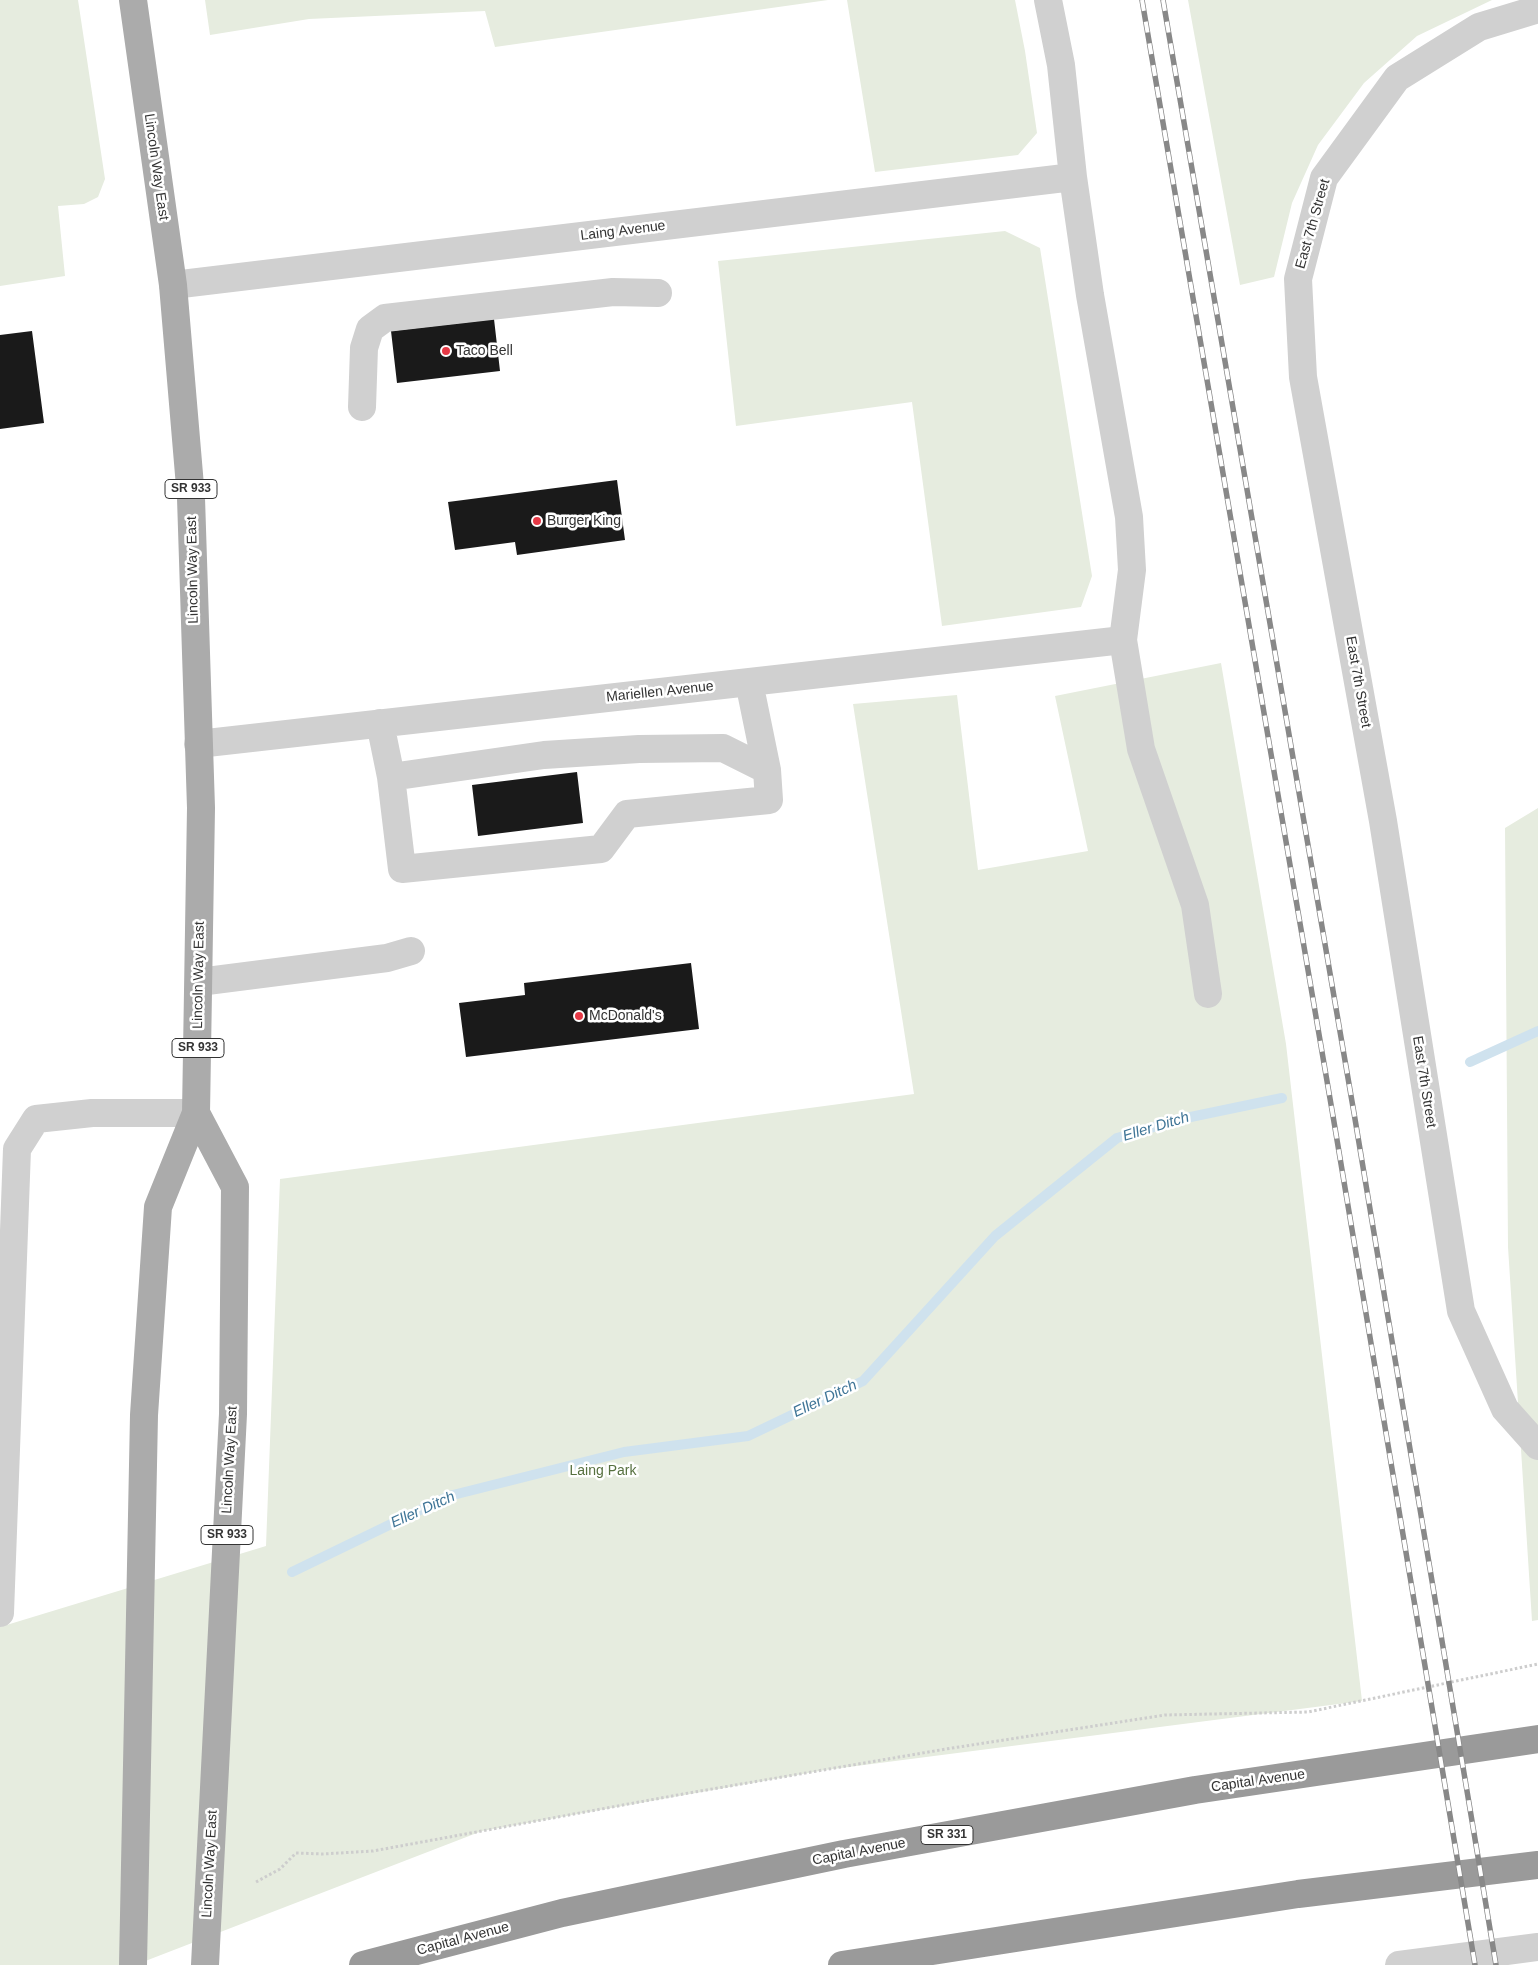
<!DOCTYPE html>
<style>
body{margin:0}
canvas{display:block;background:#fff}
</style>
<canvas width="1538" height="1965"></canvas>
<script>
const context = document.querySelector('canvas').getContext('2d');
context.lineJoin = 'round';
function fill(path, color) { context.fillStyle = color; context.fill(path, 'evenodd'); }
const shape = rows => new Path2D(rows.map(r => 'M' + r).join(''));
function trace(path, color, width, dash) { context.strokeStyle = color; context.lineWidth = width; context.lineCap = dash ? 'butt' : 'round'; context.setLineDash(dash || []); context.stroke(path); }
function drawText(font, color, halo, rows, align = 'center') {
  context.font = font + ' Helvetica,sans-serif'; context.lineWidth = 5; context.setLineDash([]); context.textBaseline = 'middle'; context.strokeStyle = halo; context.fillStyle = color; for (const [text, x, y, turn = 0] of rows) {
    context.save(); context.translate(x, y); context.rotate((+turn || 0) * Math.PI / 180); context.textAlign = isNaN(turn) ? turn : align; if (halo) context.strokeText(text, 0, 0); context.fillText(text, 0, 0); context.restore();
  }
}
const green = shape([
 [0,0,78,0,105,179,98,197,84,204,58,206,65,276,0,286],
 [205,0,828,0,495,47,485,11,309,19,210,35],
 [847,0,1015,0,1025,51,1037,133,1018,155,875,172],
 [1188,0,1492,0,1417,36,1364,83,1318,145,1292,203,1274,277,1240,285],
 [1005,231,1040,248,1092,576,1081,607,942,626,912,402,736,426,718,261],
 [1221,663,1286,1044,1362,1701,825,1770,482,1831,135,1965,0,1965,0,1627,266,1546,280,1179,914,1094,853,704,957,695,978,870,1088,851,1055,696],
 [1538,808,1538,1620,1532,1621,1508,1247,1505,828]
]);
const stream = shape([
 [1470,1062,1538,1031],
 [292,1572,449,1496,624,1452,748,1436,863,1381,995,1236,1117,1138,1181,1119,1282,1098]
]);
const building = shape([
 [494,319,500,371,397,383,391,331],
 [32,331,44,423,0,429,0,335],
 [617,480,625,540,517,555,515,542,455,550,448,502],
 [577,772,583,823,478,836,472,785],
 [691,963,699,1029,466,1057,459,1003,525,995,524,983]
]);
const path = shape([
 [256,1882,280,1869,296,1853,323,1854,373,1851,683,1794,946,1749,1165,1715,1308,1712,1538,1664]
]);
const minor = shape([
 [1048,0,1061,65,1073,177,1090,295,1129,517,1132,570,1123,640,1141,749,1195,905,1208,994],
 [1538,9,1479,27,1397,78,1324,178,1298,279,1303,377,1383,821,1461,1311,1505,1409,1538,1446],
 [173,285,1073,177],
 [362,407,364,348,370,329,385,318,613,292,658,293],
 [380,723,391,777,402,869,601,849,627,814,769,800,767,770,749,682],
 [198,744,1123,640],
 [391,777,544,755,639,749,723,748,767,770],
 [199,982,387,958,411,951],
 [0,1613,17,1149,36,1119,92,1113,196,1113],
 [1399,1965,1538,1947]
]);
const major = shape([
 [133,0,173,285,191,498,201,808,196,1113,158,1207,144,1415,133,1965],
 [196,1113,235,1187,233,1414,205,1965]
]);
const highway = shape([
 [363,1965,562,1913,844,1854,1195,1790,1538,1739],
 [842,1965,1298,1894,1538,1865]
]);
const rail = shape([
 [1142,0,1333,1116,1475,1965],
 [1163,0,1354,1113,1496,1965]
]);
const markers = [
 [446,351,5,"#e63946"],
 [537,521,5,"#e63946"],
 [579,1016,5,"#e63946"]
];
const shields = [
 [191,489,52],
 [198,1048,52],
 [227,1535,52],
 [947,1835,52]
];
const shieldNames = [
 ["SR 933",191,489],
 ["SR 933",198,1048],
 ["SR 933",227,1535],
 ["SR 331",947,1835]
];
const streetNames = [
 ["Lincoln Way East",156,167,82],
 ["East 7th Street",1313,224,-74],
 ["Laing Avenue",623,231,-7],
 ["Lincoln Way East",193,570,-91],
 ["East 7th Street",1358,682,80],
 ["Mariellen Avenue",660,692,-6],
 ["Lincoln Way East",199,975,-89],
 ["East 7th Street",1424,1082,81],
 ["Lincoln Way East",230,1460,-87],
 ["Capital Avenue",1258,1781,-8],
 ["Capital Avenue",859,1852,-11],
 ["Lincoln Way East",210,1864,-87],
 ["Capital Avenue",463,1939,-15]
];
const poiNames = [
 ["Taco Bell",456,351],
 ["Burger King",547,521],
 ["McDonald's",589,1016]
];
const parkNames = [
 ["Laing Park",603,1471]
];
const waterNames = [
 ["Eller Ditch",1156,1127,-17],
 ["Eller Ditch",825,1399,-25],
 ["Eller Ditch",423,1510,-24]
];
fill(green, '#e6ecdf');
trace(stream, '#cfe2ee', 10);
fill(building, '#1a1a1a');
trace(path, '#cdcdcd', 3, [2.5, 2.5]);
trace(minor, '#d0d0d0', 28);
trace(major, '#ababab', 28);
trace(highway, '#9a9a9a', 28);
trace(rail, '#888', 5.5);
trace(rail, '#fff', 4, [11]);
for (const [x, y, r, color] of markers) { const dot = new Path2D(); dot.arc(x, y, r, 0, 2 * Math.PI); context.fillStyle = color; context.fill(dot); trace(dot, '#fff', 2); }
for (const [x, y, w] of shields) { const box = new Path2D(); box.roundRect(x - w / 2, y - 9.5, w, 19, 4); context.fillStyle = '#fff'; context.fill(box); trace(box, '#333', 1); }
drawText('bold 12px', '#333', null, shieldNames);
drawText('14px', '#333', '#fff', streetNames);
drawText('14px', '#333', '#fff', poiNames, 'left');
drawText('14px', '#56703f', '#fff', parkNames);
drawText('italic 15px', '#3f7597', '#fff', waterNames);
</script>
